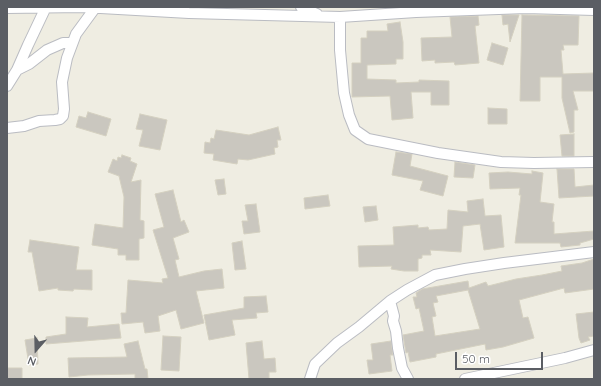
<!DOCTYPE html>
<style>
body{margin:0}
#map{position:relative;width:601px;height:386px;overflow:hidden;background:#efede2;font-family:Quicksand,sans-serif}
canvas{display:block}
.frame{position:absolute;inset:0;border:8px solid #5b5e64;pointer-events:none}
.north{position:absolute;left:16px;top:330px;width:40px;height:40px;-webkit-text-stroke:3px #fff;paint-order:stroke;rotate:200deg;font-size:11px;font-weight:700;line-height:16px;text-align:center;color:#5b5e64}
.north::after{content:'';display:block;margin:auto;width:14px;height:18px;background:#5b5e64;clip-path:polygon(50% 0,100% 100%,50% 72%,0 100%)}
.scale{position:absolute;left:455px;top:352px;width:88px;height:18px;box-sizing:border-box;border:2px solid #5b5e64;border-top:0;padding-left:5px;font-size:12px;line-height:14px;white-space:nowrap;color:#5b5e64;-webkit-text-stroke:3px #fff;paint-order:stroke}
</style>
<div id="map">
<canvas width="601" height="386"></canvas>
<div class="frame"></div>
<div class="north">N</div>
<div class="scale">50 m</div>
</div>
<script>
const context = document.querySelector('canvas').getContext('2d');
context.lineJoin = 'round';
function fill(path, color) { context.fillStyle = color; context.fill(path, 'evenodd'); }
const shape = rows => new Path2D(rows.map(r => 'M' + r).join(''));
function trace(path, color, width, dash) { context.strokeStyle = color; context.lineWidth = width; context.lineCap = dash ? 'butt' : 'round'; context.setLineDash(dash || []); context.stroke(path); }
const building = shape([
 [502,15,519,15,510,42,508,24,503,25,502,15],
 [522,15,579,16,578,45,563,45,564,50,561,50,563,74,594,73,594,91,573,91,578,110,574,110,574,132,570,133,562,98,562,77,540,77,540,101,520,101,522,15],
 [478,16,479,25,475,26,479,63,455,65,454,62,435,63,435,60,422,61,421,38,452,37,450,17,478,16],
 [400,22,403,42,403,59,396,59,396,64,367,65,367,79,396,80,396,83,419,82,419,80,449,81,449,105,431,105,431,92,411,92,413,118,392,120,390,96,352,97,352,63,361,63,361,38,367,38,367,31,388,31,387,24,400,22],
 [492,43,508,48,503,65,487,60,492,43],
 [488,108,507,109,507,124,488,124,488,108],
 [88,112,111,119,106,136,76,127,79,116,86,118,88,112],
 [140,114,167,120,160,150,139,146,143,130,136,129,140,114],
 [278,127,281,140,277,140,278,147,274,148,275,154,248,160,238,159,237,164,213,160,214,154,204,153,205,142,210,143,211,138,214,139,216,130,249,135,278,127],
 [574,134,574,156,562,156,560,135,574,134],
 [396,152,412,154,410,166,448,176,443,196,420,190,423,181,392,175,396,152],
 [122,155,131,158,130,161,137,164,131,182,141,180,140,220,144,221,144,238,139,239,139,260,126,260,126,255,118,255,118,249,92,245,95,224,123,228,124,197,119,176,108,172,113,159,117,161,118,157,121,158,122,155],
 [455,162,475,165,473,178,454,177,455,162],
 [557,169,574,169,575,187,594,185,594,196,559,198,557,169],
 [532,171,543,173,540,202,554,204,552,222,554,222,554,234,594,231,594,239,580,243,580,245,561,247,560,243,515,243,521,195,519,195,520,188,490,189,489,173,508,172,532,174,532,171],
 [224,179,226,194,218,195,215,180,224,179],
 [173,190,181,222,184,220,189,232,173,238,179,259,175,260,179,277,204,271,222,269,224,288,196,291,204,323,181,329,176,310,158,316,160,331,145,333,143,322,122,324,121,313,126,313,128,280,163,283,162,279,168,278,153,230,164,227,155,194,173,190],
 [328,195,330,206,305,209,304,198,328,195],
 [483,199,485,216,501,215,504,247,484,250,480,224,463,226,461,252,430,250,431,255,422,255,422,258,418,259,418,271,404,271,391,269,392,266,359,267,358,246,394,245,393,227,418,225,418,228,428,227,429,230,447,229,448,210,468,212,467,201,483,199],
 [256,204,260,232,244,234,242,221,248,221,245,205,256,204],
 [376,206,378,220,365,222,363,207,376,206],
 [30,240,79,247,76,270,92,270,92,290,74,289,73,291,58,290,58,288,39,291,32,252,28,252,30,240],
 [242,241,246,269,235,270,232,243,242,241],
 [594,259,594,289,565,293,564,288,519,300,523,318,528,317,534,338,503,347,486,350,485,344,436,354,436,357,410,362,408,352,406,353,403,335,424,331,419,308,416,309,413,297,417,297,416,293,422,289,468,281,469,288,486,282,488,286,516,279,542,275,562,271,561,266,582,263,594,259],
 [468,290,480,329,435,336,432,317,436,316,433,303,438,302,436,296,468,290],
 [266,296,268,312,256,313,257,318,232,320,235,335,209,340,204,315,244,308,244,297,266,296],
 [594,312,594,336,588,337,590,340,581,343,579,338,576,314,594,312],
 [66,317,88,318,87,327,119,324,121,338,46,344,46,337,66,334,66,317],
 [163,336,181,337,179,371,161,370,163,336],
 [37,338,38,364,29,365,25,340,37,338],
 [138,341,145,369,147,369,148,379,135,379,135,374,88,375,69,377,68,358,127,357,124,344,138,341],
 [262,341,264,359,275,358,276,372,269,372,269,379,249,379,246,343,262,341],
 [391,341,393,355,390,355,392,371,369,374,367,360,373,360,371,344,391,341],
 [7,368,22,368,22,379,7,379,7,368]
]);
const street = shape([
 [301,7,317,14],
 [7,8,83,7,189,13,340,17,416,12,526,8,594,10],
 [340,17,340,50,344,93,349,115,355,130,368,139,438,153,501,162,534,163,594,162],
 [17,70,29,64,47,50,63,43,72,43],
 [7,86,17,70,28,45,46,7],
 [7,128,24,126,39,121,55,120,60,119,63,116,64,109,62,82,67,58,76,34,95,8],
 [390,301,394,316,393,321,396,331,398,348,402,368,408,379],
 [310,379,315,364,337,343,359,327,390,301,407,290,435,275,465,269,504,263,594,252],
 [465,379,565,358,594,350]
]);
fill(building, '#cac7bf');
trace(building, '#d4d0c0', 1);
trace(street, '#babcc2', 12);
trace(street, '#fff', 10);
</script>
